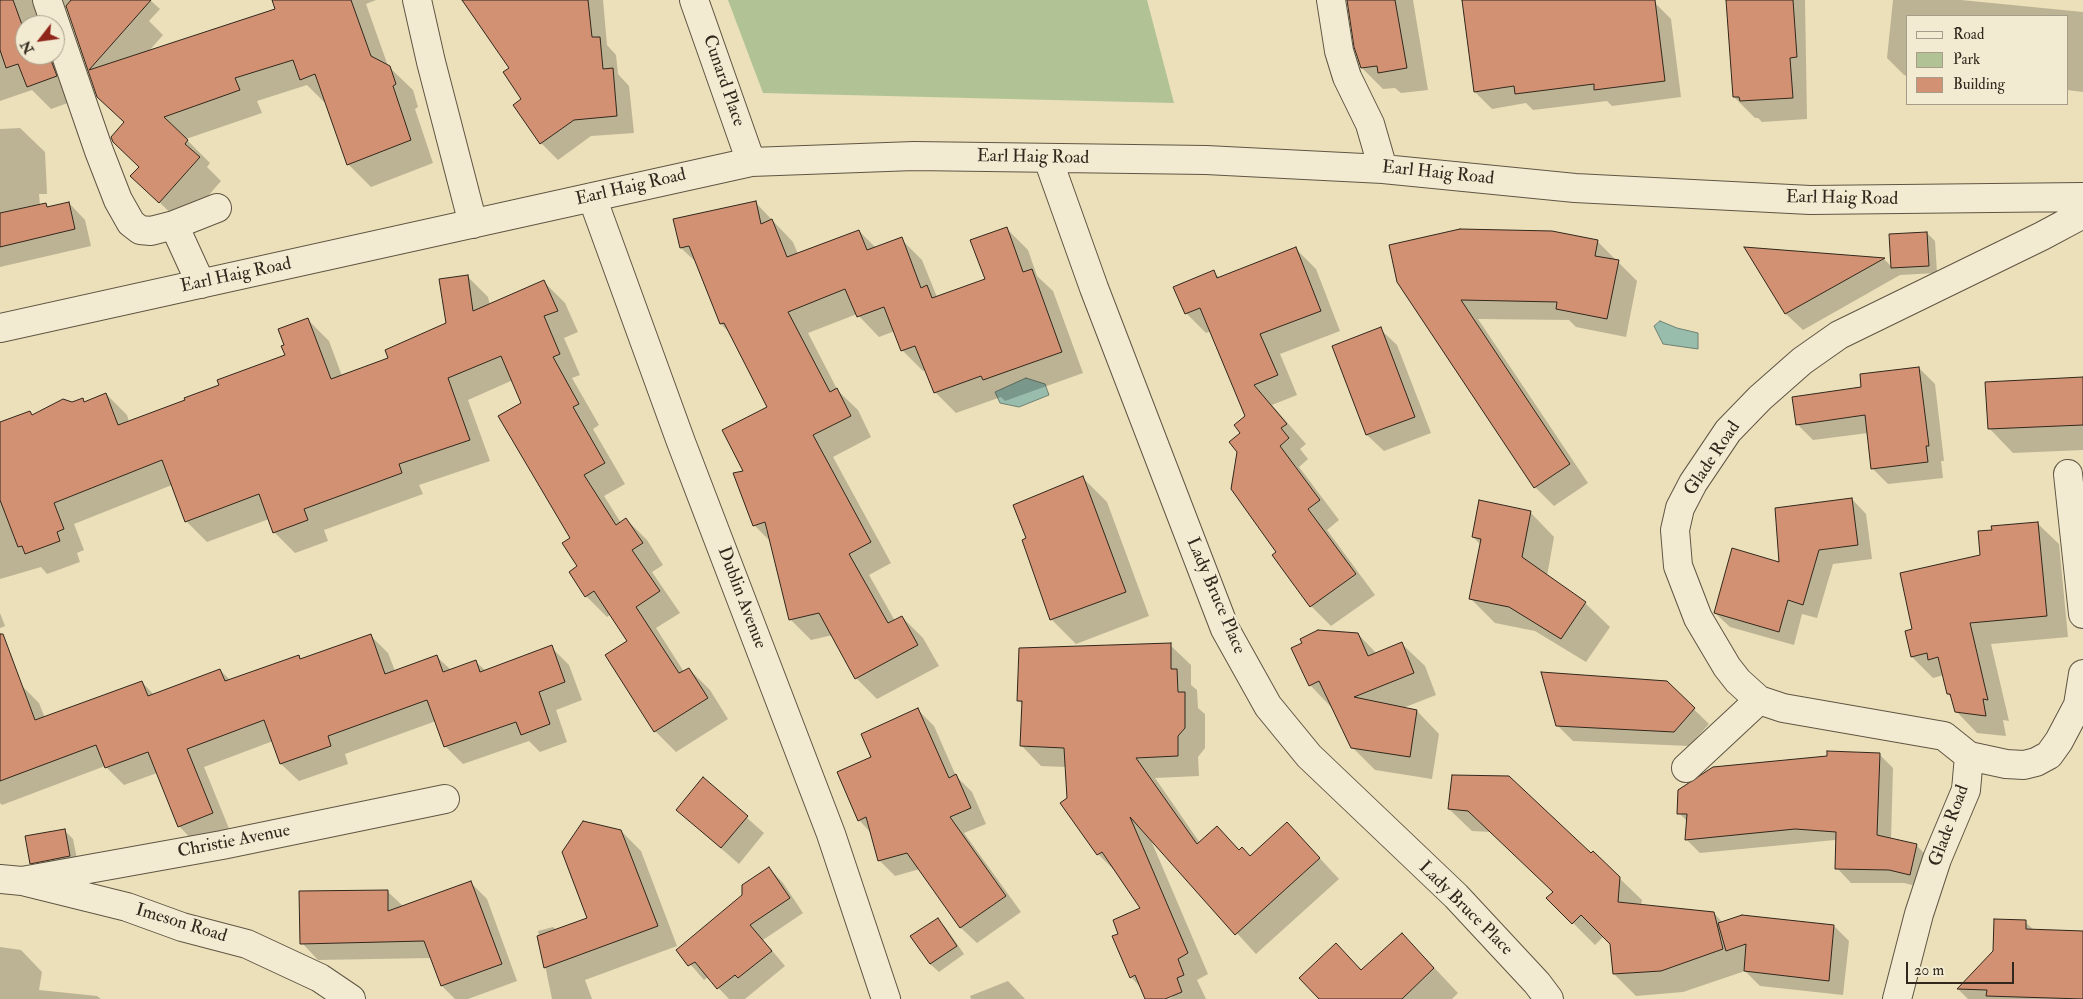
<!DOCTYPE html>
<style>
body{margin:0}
#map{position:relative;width:2083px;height:999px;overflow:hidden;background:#ebe0b9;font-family:"IM FELL Double Pica",serif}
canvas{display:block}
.legend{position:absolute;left:1906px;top:15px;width:162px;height:90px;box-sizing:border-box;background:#f2ebd2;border:1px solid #a59d89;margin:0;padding:6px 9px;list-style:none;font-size:15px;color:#31271c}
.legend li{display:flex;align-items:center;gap:10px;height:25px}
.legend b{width:25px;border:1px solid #a59d89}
.north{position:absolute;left:15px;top:15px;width:50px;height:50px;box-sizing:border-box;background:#f2ebd2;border:1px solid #a59d89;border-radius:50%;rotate:240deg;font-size:14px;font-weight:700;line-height:20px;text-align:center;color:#31271c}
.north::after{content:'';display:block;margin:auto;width:18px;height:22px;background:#8f2418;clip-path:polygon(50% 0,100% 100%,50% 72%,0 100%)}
.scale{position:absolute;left:1906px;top:962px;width:108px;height:22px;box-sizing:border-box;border:2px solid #31271c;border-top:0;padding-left:6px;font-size:15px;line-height:18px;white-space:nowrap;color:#31271c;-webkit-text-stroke:4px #f2ebd2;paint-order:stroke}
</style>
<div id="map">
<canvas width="2083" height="999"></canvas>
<ul class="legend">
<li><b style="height:6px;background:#f2ebd2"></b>Road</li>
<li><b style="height:14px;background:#b1c394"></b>Park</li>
<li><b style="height:14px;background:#d29172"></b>Building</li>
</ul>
<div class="north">N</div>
<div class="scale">20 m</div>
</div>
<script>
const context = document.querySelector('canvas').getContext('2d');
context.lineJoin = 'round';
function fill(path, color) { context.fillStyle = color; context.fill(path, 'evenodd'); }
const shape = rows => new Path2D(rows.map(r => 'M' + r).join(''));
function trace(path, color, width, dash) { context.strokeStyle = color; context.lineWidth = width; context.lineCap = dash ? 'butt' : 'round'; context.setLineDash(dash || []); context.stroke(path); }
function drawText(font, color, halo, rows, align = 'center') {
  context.font = font + ' "IM FELL Double Pica",serif'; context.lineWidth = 5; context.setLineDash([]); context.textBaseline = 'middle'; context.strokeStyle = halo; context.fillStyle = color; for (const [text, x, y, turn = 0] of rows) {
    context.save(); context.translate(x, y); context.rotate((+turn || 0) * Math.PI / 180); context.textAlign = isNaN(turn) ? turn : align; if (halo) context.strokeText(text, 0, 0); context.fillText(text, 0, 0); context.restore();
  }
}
const green = shape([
 [728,0,1147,0,1174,103,763,93]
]);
const water = shape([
 [1660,321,1677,328,1698,333,1698,349,1663,344,1654,326,1660,321],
 [1026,378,1045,384,1049,395,1019,407,1000,403,995,392,1026,378]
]);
const shadow = shape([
 [0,0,150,0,160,9,149,21,163,35,148,52,276,10,273,0,376,0,366,4,388,66,413,90,418,107,415,109,433,163,371,187,348,164,326,101,324,102,307,85,257,101,262,113,186,139,210,163,207,167,221,181,183,225,132,176,143,172,125,123,98,97,67,7,58,12,54,25,25,25,25,55,55,55,79,99,51,109,32,90,0,101],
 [468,0,603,0,607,45,616,55,618,74,629,86,634,133,591,136,558,160,541,143,514,105,523,99,511,68],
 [1347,0,1413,0,1428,90,1401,93,1395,88,1383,89,1362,68],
 [1463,0,1631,0,1655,3,1671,19,1681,97,1612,106,1607,101,1533,110,1526,103,1492,109,1475,92],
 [1727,0,1805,0,1807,119,1762,122,1758,118,1755,118,1734,97],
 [1893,0,1961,0,2083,12,2083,92,2067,90,2067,16,1907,16,1907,76,1904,75,1887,58],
 [20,128,45,152,47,194,39,194,40,206,46,205,49,208,69,203,85,220,91,246,0,267,0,129],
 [755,202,793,242,798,254,859,231,876,248,901,239,922,260,937,297,986,280,1007,229,1028,250,1037,276,1053,291,1083,373,1005,401,1001,397,956,413,935,392,926,370,923,371,902,350,895,331,879,337,857,314,808,333,838,391,858,410,871,437,833,457,891,563,869,575,895,621,902,617,923,638,939,666,877,699,856,678,833,635,811,640,790,619,771,542,754,525,745,472,769,408,731,334,721,324,698,264,681,248,675,220],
 [1927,233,1935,241,1937,273,1900,275,1803,330,1786,314,1746,248,1884,259,1892,267],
 [1597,241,1637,281,1626,337,1576,327,1569,320,1478,319,1588,483,1554,506,1535,487,1398,281],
 [1296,249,1316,269,1340,331,1280,354,1297,395,1272,405,1306,444,1300,449,1308,459,1299,467,1339,520,1327,530,1375,595,1331,626,1311,606,1274,555,1278,552,1242,433,1246,416,1211,331,1206,333,1186,313,1213,272,1220,278],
 [467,276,488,297,490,306,544,282,565,303,578,332,564,338,580,375,572,378,599,425,593,429,625,484,604,496,621,523,626,519,647,540,663,565,652,572,680,613,656,628,684,672,689,669,710,690,728,719,676,752,655,731,607,655,628,641,611,614,607,617,586,596,571,538,523,403,513,380,468,400,490,461,419,485,423,494,324,530,328,541,295,553,274,532,269,519,207,542,186,521,172,485,74,524,84,550,77,553,80,562,47,574,41,567,0,579,0,424,30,412,33,416,82,399,86,403,106,394,127,415,129,422,186,401,286,356,308,320,329,341,342,376,389,359,447,324],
 [1380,329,1397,345,1431,433,1384,451,1367,435],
 [1919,368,1935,384,1944,461,1941,461,1943,478,1888,484,1872,468,1868,433,1813,440,1797,424,1863,388],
 [2083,378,2083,450,2013,453,1989,428],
 [1083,478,1107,502,1149,616,1076,644,1052,620,1024,541],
 [1852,499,1866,514,1872,559,1833,564,1817,618,1802,614,1794,645,1730,627,1715,613,1781,563],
 [1530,512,1554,537,1547,576,1585,603,1610,627,1586,662,1535,631,1495,623,1470,598,1481,545,1473,537],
 [2037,523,2059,544,2068,637,1991,644,2009,721,2003,720,2006,736,1977,733,1956,711,1952,698,1948,694,1944,675,1933,678,1912,657,1914,630,1981,556],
 [0,613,5,626,0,628],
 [1358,634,1377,654,1402,644,1425,666,1436,695,1403,708,1417,711,1439,734,1432,779,1375,770,1352,747,1332,708,1310,685],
 [370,635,388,653,395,671,436,656,451,670,475,661,486,671,551,647,569,665,582,700,556,710,567,742,540,752,529,741,463,764,445,746,436,721,345,754,348,764,299,781,281,764,273,741,204,767,230,831,196,844,179,826,157,773,124,785,105,766,2,805,0,803,0,693,21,685,39,703,45,718,142,682,154,695,220,670,230,680,298,656,302,660],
 [1170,645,1191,665,1191,685,1197,690,1198,708,1205,714,1205,748,1198,757,1199,776,1155,778,1200,843,1217,828,1240,851,1250,857,1287,823,1339,879,1256,954,1150,838,1208,974,1197,980,1206,999,1168,999,1173,997,1172,995,1162,999,1151,999,1131,977,1120,934,1142,909,1119,875,1098,854,1068,799,1066,767,1041,766,1021,745,1023,705,1019,701],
 [1666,682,1709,724,1689,746,1573,741,1557,725],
 [918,710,934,726,956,776,972,792,986,824,964,833,1021,912,977,943,961,928,920,869,895,876,879,860,871,833,859,820,872,758],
 [1879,754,1893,768,1891,839,1917,846,1931,860,1924,888,1904,883,1851,883,1837,868,1837,843,1835,840,1700,853,1686,839,1688,822,1679,813,1828,757],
 [1453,777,1591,855,1593,853,1642,900,1641,906,1714,913,1723,923,1834,926,1849,941,1843,995,1760,986,1745,971,1683,992,1636,996,1614,974,1612,944,1604,936,1595,945,1570,920,1554,892,1491,832,1472,831,1449,809],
 [703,779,764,833,739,864,677,810],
 [64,830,73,839,78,864,40,871,31,863],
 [621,831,641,851,677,946,585,980,592,999,552,999,538,931,553,927,557,931,589,919],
 [769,868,783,883,803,913,763,940,785,966,745,999,729,999,708,977,704,980,678,950,744,896],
 [470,882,487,899,517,981,468,999,455,999,442,986,432,958,318,960,302,943,387,891,404,907],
 [938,920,946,928,964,954,939,972,930,964,912,937],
 [2025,922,2034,930,2083,932,2083,999,1968,999,1958,989],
 [1336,945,1362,971,1426,959,1458,993,1452,999,1321,999],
 [0,947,21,950,42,972,39,990,97,996,101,999,0,999],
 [1008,981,1025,999,971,999,970,996]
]);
const building = shape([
 [0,0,13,0,25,33,25,55,49,55,57,76,27,87,18,64,6,68,0,50,0,0],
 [71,0,151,0,89,70,275,9,272,0,351,0,371,56,390,66,396,84,393,86,411,140,347,165,315,74,300,80,293,60,235,78,240,90,164,117,188,140,185,144,200,157,159,203,130,176,139,167,113,142,111,137,124,122,97,97,66,6,71,0],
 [462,0,588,0,592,37,600,37,603,69,613,68,617,116,574,120,540,144,513,105,521,99,503,72,509,68,462,0],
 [1347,0,1395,0,1407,68,1378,73,1377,66,1361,68,1354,47,1347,0],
 [1462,0,1655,0,1665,81,1594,90,1594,84,1515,94,1514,86,1474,92,1462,0],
 [1726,0,1793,0,1797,57,1790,58,1793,98,1740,101,1739,97,1733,97,1726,0],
 [756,201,761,224,772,219,787,257,859,230,867,250,902,237,921,288,927,285,932,298,985,279,970,240,1007,227,1023,272,1032,269,1062,352,983,380,981,376,934,393,915,346,901,351,884,307,857,317,845,289,788,312,830,392,837,388,851,416,813,435,871,542,849,554,888,623,902,616,918,645,855,679,819,613,789,620,765,522,753,526,733,473,743,471,722,430,767,407,724,323,720,324,689,246,680,248,673,219,756,201],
 [69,202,75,229,0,247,0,213,46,203,47,207,69,202],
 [1460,229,1552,231,1598,240,1595,256,1619,260,1607,319,1556,309,1557,302,1461,300,1570,464,1534,488,1397,282,1389,245,1460,229],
 [1927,232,1929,266,1891,268,1889,234,1927,232],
 [1296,247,1321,311,1260,334,1278,375,1254,385,1287,424,1281,428,1289,438,1280,446,1320,500,1308,509,1356,574,1310,607,1272,555,1276,552,1231,489,1237,452,1229,442,1240,433,1234,425,1245,416,1200,308,1185,314,1173,287,1214,270,1217,278,1296,247],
 [1744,247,1885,258,1785,314,1744,247],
 [468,275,473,311,544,280,558,311,544,316,560,354,553,357,579,404,573,407,605,463,584,475,616,525,626,518,643,543,632,550,660,591,636,607,679,673,689,668,708,698,654,732,605,655,627,641,594,591,585,597,569,572,577,566,562,543,570,538,498,416,521,403,501,356,448,378,470,440,399,464,402,473,304,509,308,520,273,533,259,494,185,522,162,460,54,503,64,529,57,532,60,541,25,554,22,546,18,547,0,500,0,422,30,411,32,415,63,399,72,402,83,398,84,402,106,393,118,425,185,400,184,398,219,385,217,380,285,355,281,346,284,345,278,329,308,318,331,379,388,358,385,350,446,323,439,279,468,275],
 [1381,327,1415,417,1366,435,1332,346,1381,327],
 [1919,367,1929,446,1926,446,1928,462,1871,469,1865,415,1796,425,1792,397,1861,387,1860,374,1919,367],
 [2083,377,2083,425,1988,429,1985,382,2083,377],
 [1083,476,1126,592,1050,620,1022,540,1026,538,1013,505,1083,476],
 [1852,498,1858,545,1819,550,1803,605,1788,600,1779,632,1714,613,1732,548,1779,562,1775,508,1852,498],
 [1479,500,1531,511,1522,557,1586,602,1561,639,1509,607,1469,599,1481,539,1472,537,1479,500],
 [2038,522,2047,616,1970,623,1988,700,1983,699,1986,716,1955,712,1950,694,1947,694,1938,657,1928,660,1927,653,1911,657,1905,631,1912,629,1900,573,1980,555,1978,531,1992,530,1991,526,2038,522],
 [1318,630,1358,633,1368,656,1402,642,1414,673,1354,697,1417,710,1410,757,1351,748,1319,681,1309,686,1291,648,1302,643,1300,639,1318,630],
 [0,634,3,634,35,720,142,681,148,696,220,669,225,681,299,655,300,659,371,634,385,674,437,655,443,672,476,660,480,672,552,645,565,682,539,692,550,724,521,735,516,722,444,747,427,700,328,736,331,746,280,764,264,720,187,749,213,813,178,827,148,752,105,768,96,745,0,781,0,634],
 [1171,643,1171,669,1177,669,1178,692,1185,692,1185,728,1178,736,1178,756,1136,758,1197,844,1217,826,1239,850,1242,847,1250,856,1287,822,1320,858,1235,935,1130,817,1188,953,1178,959,1184,975,1177,978,1182,992,1165,999,1145,999,1135,975,1130,978,1112,936,1118,934,1113,920,1140,908,1102,852,1097,855,1060,803,1067,798,1064,748,1020,746,1022,701,1017,701,1019,648,1171,643],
 [1541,672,1667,681,1695,708,1674,732,1556,726,1541,672],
 [918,708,949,778,956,774,971,808,950,817,1006,896,960,928,907,853,878,861,866,817,858,821,837,772,871,757,861,734,918,708],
 [1827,751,1880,753,1877,835,1917,844,1910,875,1889,870,1835,869,1836,832,1795,829,1685,840,1687,814,1677,814,1678,790,1713,767,1827,756,1827,751],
 [1452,775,1509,776,1591,853,1593,851,1620,877,1618,902,1714,912,1723,949,1661,971,1613,974,1610,944,1581,915,1572,924,1546,898,1553,892,1468,811,1448,809,1452,775],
 [703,777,748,816,721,848,676,810,703,777],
 [583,821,621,830,658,926,544,968,537,936,587,918,562,852,583,821],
 [65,829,70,856,30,864,25,836,65,829],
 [769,867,790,898,750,925,772,951,738,978,735,975,717,989,695,962,688,966,676,950,742,895,742,885,769,867],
 [471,881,502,964,441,986,424,941,300,944,299,891,388,890,388,911,471,881],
 [1742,915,1834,925,1829,981,1744,971,1746,944,1726,951,1718,923,1742,915],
 [938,918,957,946,930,964,910,936,938,918],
 [1994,919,2026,920,2026,929,2083,931,2083,999,1986,996,1987,990,1957,989,1993,951,1994,919],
 [1402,933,1434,968,1402,999,1319,999,1299,978,1336,943,1361,970,1402,933]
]);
const minor = shape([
 [47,0,99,151,118,200,131,223,140,230,151,231,174,225,217,208],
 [417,0,431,62,473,224],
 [694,0,751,162],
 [1331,0,1339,51,1347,77,1370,124,1383,169],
 [1048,159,1094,288,1225,629,1268,706,1309,756,1456,896,1537,983,1549,999],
 [592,197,681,442,831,834,886,999],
 [174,225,201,284],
 [0,328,751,162,914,156,1206,160,1383,169,1575,188,1810,200,2083,197],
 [2068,474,2083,614],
 [1969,756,2006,764,2024,765,2036,762,2049,755,2059,741,2078,705,2083,674],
 [1686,768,1759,700],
 [0,879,22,881,127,907,182,927,247,944,320,978,351,999],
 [22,881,222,845,445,799],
 [1897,999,1919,914,1937,859,1966,790,1969,756,1944,736,1783,708,1759,700,1738,681,1727,667,1698,618,1678,566,1675,530,1680,508,1693,483,1728,431,1760,398,1802,361,1839,335,2042,236,2083,214]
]);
const streetNames = [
 ["Cunard Place",723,81,71],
 ["Earl Haig Road",1033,158,1],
 ["Earl Haig Road",1438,174,6],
 ["Earl Haig Road",631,188,-13],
 ["Earl Haig Road",1842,199,1],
 ["Earl Haig Road",236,276,-12],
 ["Glade Road",1713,459,-56],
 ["Lady Bruce Place",1215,596,67],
 ["Dublin Avenue",741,598,69],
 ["Glade Road",1950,826,-70],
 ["Christie Avenue",234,842,-11],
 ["Lady Bruce Place",1465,909,45],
 ["Imeson Road",181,924,17]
];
fill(green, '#b1c394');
fill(water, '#98bdad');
trace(water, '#6f8173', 1);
fill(shadow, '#0003');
fill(building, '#d29172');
trace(building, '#31271c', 1);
trace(minor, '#605543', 30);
trace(minor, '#f2ebd2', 28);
drawText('18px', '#31271c', '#f2ebd2', streetNames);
</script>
